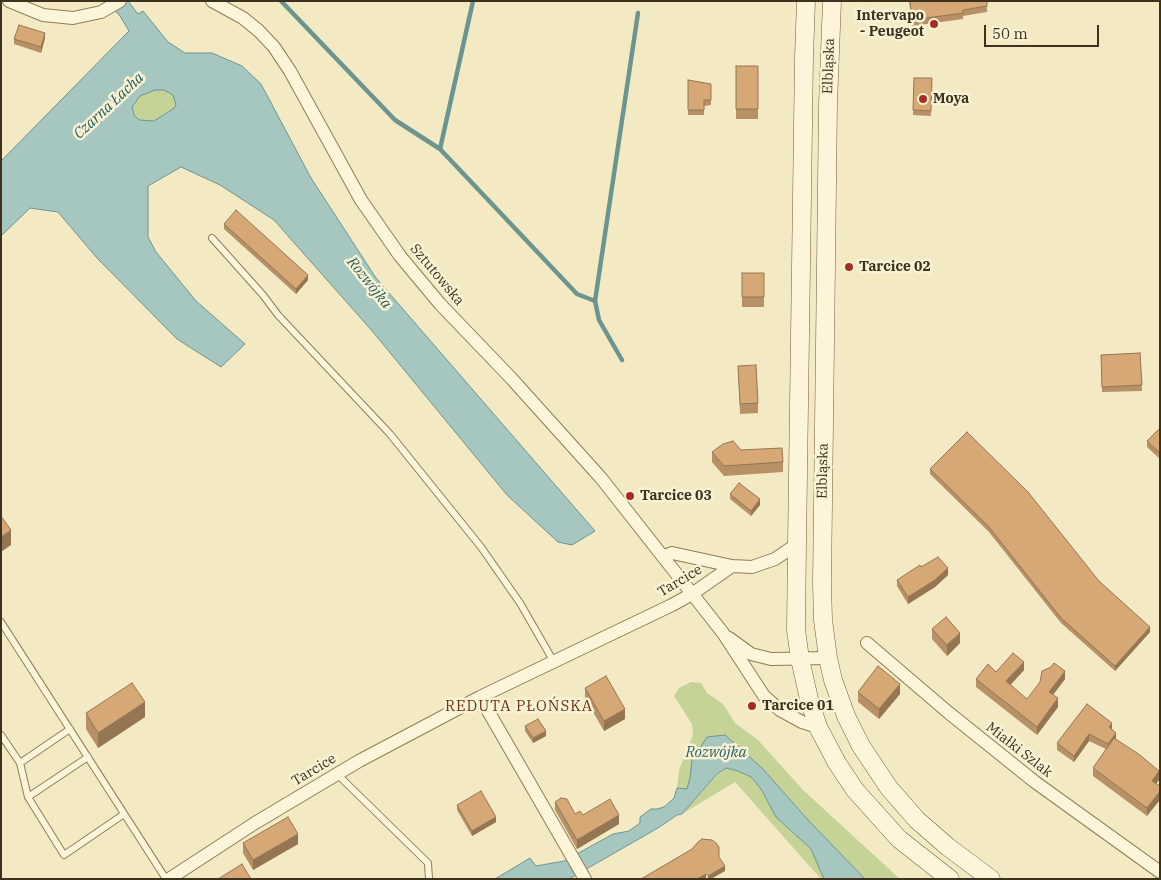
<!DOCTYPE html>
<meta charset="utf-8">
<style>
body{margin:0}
#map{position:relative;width:1161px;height:880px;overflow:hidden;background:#f3eac4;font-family:"IBM Plex Serif",serif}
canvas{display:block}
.frame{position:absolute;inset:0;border:2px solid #3e311d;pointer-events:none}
.scale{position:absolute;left:984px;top:25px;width:115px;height:22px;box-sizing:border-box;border:2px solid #3e311d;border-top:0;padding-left:6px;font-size:15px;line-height:18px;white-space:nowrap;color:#3e311d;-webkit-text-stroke:4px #f9f3d5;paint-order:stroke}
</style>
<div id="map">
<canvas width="1161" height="880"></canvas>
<div class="frame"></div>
<div class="scale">50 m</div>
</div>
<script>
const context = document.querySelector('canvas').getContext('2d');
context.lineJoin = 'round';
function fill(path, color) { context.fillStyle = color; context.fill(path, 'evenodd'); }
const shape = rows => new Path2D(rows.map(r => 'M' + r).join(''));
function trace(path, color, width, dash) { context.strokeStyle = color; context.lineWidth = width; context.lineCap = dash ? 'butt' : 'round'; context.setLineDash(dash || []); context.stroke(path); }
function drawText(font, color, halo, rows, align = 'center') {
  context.font = font + ' "IBM Plex Serif",serif'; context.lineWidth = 5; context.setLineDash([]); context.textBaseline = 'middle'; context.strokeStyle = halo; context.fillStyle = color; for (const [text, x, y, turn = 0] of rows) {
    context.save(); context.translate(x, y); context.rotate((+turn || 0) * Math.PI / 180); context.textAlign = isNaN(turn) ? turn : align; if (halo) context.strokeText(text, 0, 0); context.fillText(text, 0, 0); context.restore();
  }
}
const green = shape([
 [155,90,164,90,173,95,176,105,173,109,154,121,139,120,134,115,132,107,140,96],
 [691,682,701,683,707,693,723,704,735,723,758,740,802,789,900,879,865,879,808,820,762,768,725,735,707,737,692,760,690,778,687,790,677,788,679,770,693,735,692,724,674,696,679,688],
 [726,768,738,771,751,777,761,789,776,817,811,849,824,879,821,879,735,782,682,814,718,774]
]);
const water = shape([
 [106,1,128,1,138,14,143,11,168,42,185,53,212,53,242,66,261,84,311,178,376,278,595,531,572,545,558,542,507,495,373,332,274,220,220,185,181,167,148,186,148,237,156,252,196,301,245,344,221,367,177,339,97,258,58,212,30,208,1,236,1,161,129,31,120,16,106,1],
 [155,90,164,90,173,95,176,105,173,109,154,121,139,120,134,115,132,107,140,96,155,90],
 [725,735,762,768,808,820,865,879,824,879,811,849,776,817,761,789,751,777,738,771,726,768,717,774,682,814,677,815,658,828,569,879,495,879,530,858,536,866,564,861,613,834,629,831,640,823,640,817,651,809,657,809,664,807,674,798,677,788,687,789,690,778,692,760,707,737,725,735]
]);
const stream = shape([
 [281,1,395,120,440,149,577,294,595,301,599,320,622,360],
 [440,149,473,1],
 [595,301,638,13]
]);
const service = shape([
 [212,238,263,295,278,315,390,434,481,547,520,603,554,662],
 [1,622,166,879],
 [1,735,20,763,70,729],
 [88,757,28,797,64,855,124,814],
 [20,763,28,797],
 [337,774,428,863,429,879]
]);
const minor = shape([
 [9,1,43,15,73,18,101,12,120,1],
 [212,1,243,18,259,31,274,47,290,71,361,200,400,256,440,304,511,378,601,478,723,633,764,696,780,710,802,722,818,727],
 [663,557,672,553,732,566,752,567,775,559,797,544],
 [729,638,751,654,771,659,828,658],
 [867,643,949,713,1035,782,1160,872],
 [480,697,585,879],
 [169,879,255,823,359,761,480,697,672,605,692,594,732,566]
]);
const secondary = shape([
 [806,1,804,57,797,544,796,630,800,659,809,699,818,727,837,763,855,790,899,839,950,879],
 [832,1,828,104,822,583,823,620,828,658,833,680,846,716,861,746,889,788,917,820,948,847,991,879]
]);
const wall = shape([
 [909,1,987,1,987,12,963,16,963,19,912,26],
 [45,38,41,53,14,44,14,39],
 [736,66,758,66,758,119,736,119],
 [914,78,932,78,931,116,913,115],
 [688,80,711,84,711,105,704,106,704,115,688,115],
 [224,224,308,280,296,294,224,229],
 [742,273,764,273,764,307,742,307],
 [1140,353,1142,391,1102,392,1101,355],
 [738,366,758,403,758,413,740,414],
 [1160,428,1160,459,1147,447,1147,441],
 [741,450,783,462,783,472,724,476,712,462,712,452],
 [930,469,1099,581,1150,632,1115,671,1061,623,989,532,930,474],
 [730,494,760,505,751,516,730,499],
 [921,567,948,575,935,587,908,604,897,586,897,580],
 [932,629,960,643,947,656,932,639],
 [1024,670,1010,685,1027,699,1065,679,1053,695,1058,707,1037,735,976,687,976,679,996,672],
 [585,688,625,719,604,731,585,698],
 [858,692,900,694,879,719,858,702],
 [1087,704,1112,729,1116,739,1159,780,1156,784,1147,816,1093,776,1093,768,1106,749,1089,741,1074,762,1057,750,1057,743],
 [86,713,145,717,98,748,86,729],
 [525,726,546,736,533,743,525,731],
 [555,802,575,814,619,824,577,849,555,810],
 [457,805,496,822,472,836,457,810],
 [243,843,298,844,253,870,243,853]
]);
const shadedWall = shape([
 [45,33,45,38,41,53,41,47],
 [308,275,308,280,296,294,296,289],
 [760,499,760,505,751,516,751,511],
 [11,530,11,545,1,552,1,537],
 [948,568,948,575,935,587,908,604,908,597],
 [1150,627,1150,632,1115,671,1115,666],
 [960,633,960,643,947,656,947,645],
 [1024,662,1024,670,1006,690,1006,681],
 [1065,671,1065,679,1049,700,1049,692],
 [900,684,900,694,879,719,879,709],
 [1058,698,1058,707,1037,735,1037,727],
 [145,702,145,717,98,748,98,733],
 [625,709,625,719,604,731,604,721],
 [1112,723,1112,729,1109,734,1109,727],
 [546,731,546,736,533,743,533,738],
 [1116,733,1116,740,1108,751,1108,744],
 [1089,734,1089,741,1074,762,1074,756],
 [1159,771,1159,780,1152,789,1152,781],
 [1160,791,1160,800,1147,816,1147,808],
 [619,815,619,824,577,849,577,840],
 [496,817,496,822,472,836,472,831],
 [298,834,298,844,253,870,253,860],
 [725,866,725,871,711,879,708,879,708,876],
 [706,874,706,879,697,879]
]);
const building = shape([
 [910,1,987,1,987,6,963,10,963,13,912,20,910,1],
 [19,25,45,33,41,47,14,39,19,25],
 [736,66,758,66,758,109,736,109,736,66],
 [914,78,932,78,931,111,913,110,914,78],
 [688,80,711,84,711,100,704,100,704,110,688,110,688,80],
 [236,210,308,275,296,289,224,224,236,210],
 [742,273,764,273,764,297,742,297,742,273],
 [1140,353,1142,385,1102,387,1101,355,1140,353],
 [756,365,758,403,740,404,738,366,756,365],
 [1160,428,1160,453,1147,441,1160,428],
 [967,432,1028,492,1099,581,1150,627,1115,666,1061,618,989,527,930,469,967,432],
 [733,441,741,450,782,448,783,462,724,466,712,452,723,444,733,441],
 [739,483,760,499,751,511,730,494,739,483],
 [1,516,11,530,1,537,1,516],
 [938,557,948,568,935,580,908,597,897,580,920,565,921,567,938,557],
 [946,617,960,633,947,645,932,629,946,617],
 [1013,653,1024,662,1006,681,1027,699,1040,682,1042,671,1051,667,1054,663,1065,671,1049,692,1058,698,1037,727,976,679,988,664,996,672,1013,653],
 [878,666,900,684,879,709,858,692,878,666],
 [606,676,625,709,604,721,585,688,606,676],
 [132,683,145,702,98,733,86,713,132,683],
 [1087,704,1112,723,1109,727,1116,733,1108,744,1089,734,1074,756,1057,743,1087,704],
 [538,719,546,731,533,738,525,726,538,719],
 [1114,738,1140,755,1159,771,1152,781,1160,786,1160,791,1147,808,1093,768,1114,738],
 [481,791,496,817,472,831,457,805,481,791],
 [561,798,567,799,575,814,580,811,583,815,610,799,619,815,577,840,555,802,561,798],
 [288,817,298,834,253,860,243,843,288,817],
 [702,839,712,840,716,843,719,847,719,857,725,866,708,876,706,874,697,879,641,879,692,849,698,842,702,839],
 [242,864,251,879,218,879,242,864]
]);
const markers = [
 [934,24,5,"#a62e21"],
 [923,99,5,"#a62e21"],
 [849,267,5,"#a62e21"],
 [630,496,5,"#a62e21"],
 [752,706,5,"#a62e21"]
];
const poiNames = [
 ["Intervapo",924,16,"right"],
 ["- Peugeot",924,32,"right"],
 ["Moya",933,99],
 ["Tarcice 02",859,267],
 ["Tarcice 03",640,496],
 ["Tarcice 01",762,706]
];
const streetNames = [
 ["Elbląska",829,66,-88],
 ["Sztutowska",437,275,50],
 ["Elbląska",823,471,-89],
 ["Tarcice",680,581,-31],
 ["Miałki Szlak",1019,750,38],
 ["Tarcice",314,770,-31]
];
const waterNames = [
 ["Czarna Łacha",109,106,-43],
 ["Rozwójka",369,283,51],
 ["Rozwójka",716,753]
];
const neighbourhoodNames = [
 ["REDUTA PŁOŃSKA",519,707]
];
fill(green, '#c5d396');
fill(water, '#a6c6c0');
trace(water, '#6c958f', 1);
trace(stream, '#6c958f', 4.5);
trace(service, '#907c58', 8);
trace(minor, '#907c58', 14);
trace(secondary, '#725c3b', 19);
trace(service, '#fcf5d9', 6);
trace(minor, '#fcf5d9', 12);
trace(secondary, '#fcf5d9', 18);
fill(wall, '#b79065');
fill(shadedWall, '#957653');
fill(building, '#d5a876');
trace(building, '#957653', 1);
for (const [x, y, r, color] of markers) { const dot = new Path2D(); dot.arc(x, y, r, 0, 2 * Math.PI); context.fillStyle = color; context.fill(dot); trace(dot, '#f9f3d5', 2); }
drawText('bold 14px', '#3e311d', '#f9f3d5', poiNames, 'left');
drawText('14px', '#3e311d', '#f9f3d5', streetNames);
drawText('italic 15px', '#2b5d60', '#f9f3d5', waterNames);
context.letterSpacing = '1px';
drawText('15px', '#703418', '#f9f3d5', neighbourhoodNames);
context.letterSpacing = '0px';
</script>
